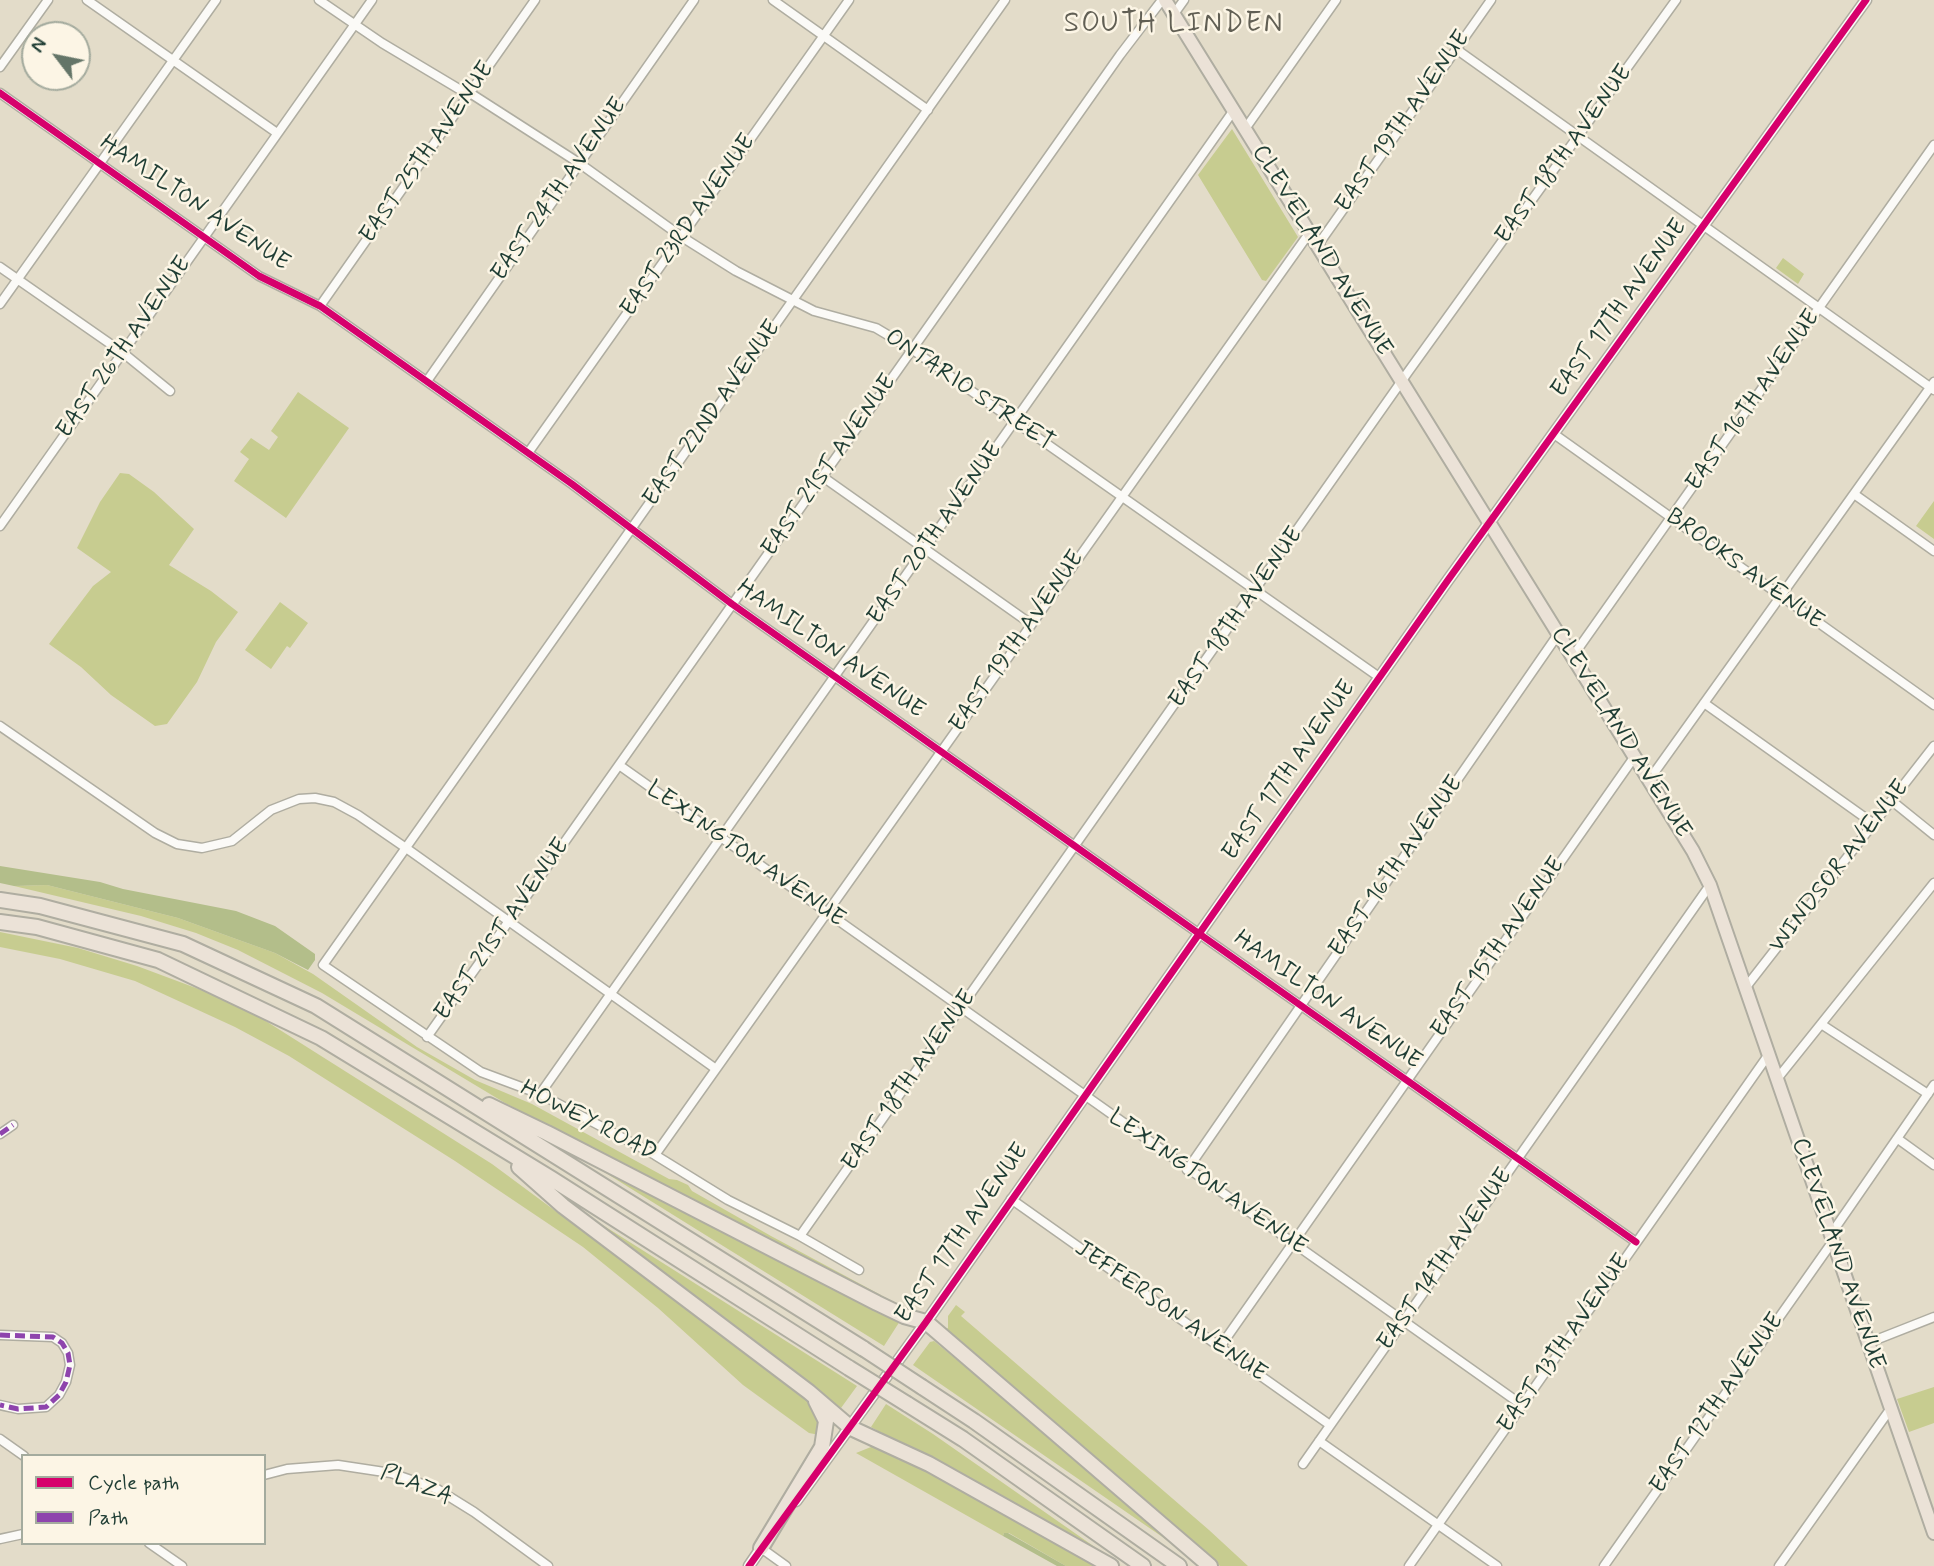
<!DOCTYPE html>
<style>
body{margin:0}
#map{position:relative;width:1934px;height:1566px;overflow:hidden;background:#e3dcc9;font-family:Mynerve,sans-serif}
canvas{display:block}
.legend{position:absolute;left:21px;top:1454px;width:245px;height:91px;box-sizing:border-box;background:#fcf5e5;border:2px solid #a4ab9e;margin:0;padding:9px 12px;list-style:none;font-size:21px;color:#1f3d34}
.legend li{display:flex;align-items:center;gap:14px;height:35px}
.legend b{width:35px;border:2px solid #a4ab9e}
.north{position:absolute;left:21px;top:21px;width:70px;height:70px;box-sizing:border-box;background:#fcf5e5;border:2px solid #a4ab9e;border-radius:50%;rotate:302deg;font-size:19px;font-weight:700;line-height:28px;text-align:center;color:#1f3d34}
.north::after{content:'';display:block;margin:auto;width:24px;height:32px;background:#647568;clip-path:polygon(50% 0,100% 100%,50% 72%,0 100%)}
</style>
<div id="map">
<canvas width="1934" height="1566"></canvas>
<ul class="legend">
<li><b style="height:9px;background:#d6006c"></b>Cycle path</li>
<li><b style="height:9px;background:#8e44ad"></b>Path</li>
</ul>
<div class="north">N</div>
</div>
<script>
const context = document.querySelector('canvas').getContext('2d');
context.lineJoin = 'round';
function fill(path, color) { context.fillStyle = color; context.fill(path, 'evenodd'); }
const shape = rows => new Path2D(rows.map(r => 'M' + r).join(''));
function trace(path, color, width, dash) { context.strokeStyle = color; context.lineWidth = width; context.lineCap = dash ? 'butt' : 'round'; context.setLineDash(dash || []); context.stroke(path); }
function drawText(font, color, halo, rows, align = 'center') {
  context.font = font + ' Mynerve,sans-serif'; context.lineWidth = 5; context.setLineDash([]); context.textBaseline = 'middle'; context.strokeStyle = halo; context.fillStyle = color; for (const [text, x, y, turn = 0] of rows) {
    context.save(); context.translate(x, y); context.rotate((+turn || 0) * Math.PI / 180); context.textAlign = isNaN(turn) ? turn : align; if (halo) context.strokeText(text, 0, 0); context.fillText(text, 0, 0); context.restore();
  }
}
const green = shape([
 [1232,129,1298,237,1266,281,1262,280,1198,175],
 [1783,258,1804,274,1798,284,1776,268],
 [298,392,349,428,286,518,234,481,249,459,240,452,251,438,269,450,278,437,271,431],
 [120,473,129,474,154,492,194,529,169,565,211,591,238,612,216,642,197,682,167,724,155,726,111,695,81,667,49,644,93,586,111,572,77,548,100,502],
 [1934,501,1934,539,1916,526],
 [280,602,308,623,290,648,287,646,271,669,245,650],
 [47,885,178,918,275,953,313,974,417,1047,475,1080,532,1104,669,1179,677,1180,688,1185,692,1191,771,1236,905,1308,896,1306,505,1103,322,993,238,950,196,933,141,916,14,886],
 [0,932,78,948,137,966,204,991,261,1018,492,1164,650,1281,688,1306,809,1392,825,1436,809,1433,743,1385,658,1308,583,1247,455,1161,289,1056,235,1027,135,981,60,959,0,947],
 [572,1152,900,1321,884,1346],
 [590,1217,666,1265,857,1386,841,1408,761,1347,719,1318,588,1219],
 [956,1305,965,1312,961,1316,1209,1530,1248,1566,1220,1566,951,1335,946,1329,948,1328,948,1316],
 [934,1341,1078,1459,1178,1546,1177,1547,913,1365,930,1342],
 [1934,1387,1934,1423,1909,1432,1897,1399],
 [886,1404,933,1434,1122,1566,871,1427],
 [872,1444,880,1446,1096,1566,1066,1566,1009,1533,1004,1533,1003,1536,856,1453,871,1447]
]);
const forest = shape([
 [0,866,100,882,123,889,236,911,275,926,315,954,315,960,308,970,275,953,178,918,47,885,14,886,0,883],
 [1004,1533,1008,1533,1066,1566,1057,1566,1003,1536]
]);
const minor = shape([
 [87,0,277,133],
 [319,0,382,43,469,95],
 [773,0,928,110],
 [1174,14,1184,0],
 [1456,49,1934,390],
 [0,67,48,0],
 [0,93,259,276,320,306,572,484,732,604,1636,1242],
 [470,93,579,163,682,237,736,271,814,311,876,328,913,350,1379,677],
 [1245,129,1336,0],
 [1318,245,1491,0],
 [0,267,122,352,170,391],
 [0,304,216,0],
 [320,306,535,0],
 [427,381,694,0],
 [1554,434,1934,705],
 [528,453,849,0],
 [823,477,1031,624],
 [1854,494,1934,551],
 [0,526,372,0],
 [1573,656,1934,145],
 [1704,703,1874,824],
 [0,726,155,833,177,844,202,848,232,841,271,810,299,799,315,798,334,802,358,815,406,848,716,1069],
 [619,765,1522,1405],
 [1649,780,1934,382],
 [1892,801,1934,835],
 [1746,987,1934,746],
 [1821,1024,1928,1094],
 [427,1037,1120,55,1162,0],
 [1777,1079,1934,883],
 [540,1094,1234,110],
 [0,1134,13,1125],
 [1898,1139,1934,1165],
 [655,1155,1310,232],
 [1187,1170,1559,633],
 [1011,1199,1330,1425],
 [1831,1234,1934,1085],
 [800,1236,1408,372,1676,0],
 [859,1270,800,1236,728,1200,655,1155,540,1094,481,1072,323,965,1005,0],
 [0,1335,53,1337,62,1343,68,1353,70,1365,66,1382,59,1395,46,1407,18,1409,0,1405],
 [1868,1343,1934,1317],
 [1220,1347,1635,756],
 [0,1439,24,1456],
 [1319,1441,1497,1566],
 [1303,1464,1710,885],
 [264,1475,287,1469,338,1465,391,1473,437,1489,474,1512,548,1566],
 [0,1539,23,1534],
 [149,1543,182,1566],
 [761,1548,786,1566],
 [1409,1566,1769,1054],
 [1604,1566,1833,1241],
 [1779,1566,1891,1408]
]);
const tertiary = shape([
 [796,1501,926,1322,1448,580,1866,0],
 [749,1566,764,1544]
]);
const primary = shape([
 [1165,0,1693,851,1710,885,1934,1533]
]);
const motorway = shape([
 [0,900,40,906,183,944,316,1006,864,1349],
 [0,922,37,927,158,960,321,1038,552,1179,849,1368],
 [489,1105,547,1133,877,1303,904,1316,926,1322,1210,1566],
 [519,1167,563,1206,809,1392,851,1428,929,1464,1111,1566],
 [922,1387,974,1421,1179,1566],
 [907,1404,963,1439,1143,1566],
 [761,1548,822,1447,826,1421,816,1401]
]);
const motorwayBridge = shape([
 [864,1349,922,1387],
 [849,1368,907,1404]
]);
const quiet = shape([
 [0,1134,13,1125],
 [0,1335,53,1337,62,1343,68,1353,70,1365,66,1382,59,1395,46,1407,18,1409,0,1405]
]);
const cycleway = shape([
 [0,93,259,276,320,306,572,484,732,604,1636,1242],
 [749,1566,926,1322,1448,580,1866,0]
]);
const streetNames = [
 ["EAST 19TH AVENUE",1404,122,-55],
 ["EAST 25TH AVENUE",428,153,-55],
 ["EAST 18TH AVENUE",1565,155,-54],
 ["EAST 24TH AVENUE",560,190,-55],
 ["HAMILTON AVENUE",194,204,34],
 ["EAST 23RD AVENUE",689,226,-55],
 ["CLEVELAND AVENUE",1321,251,58],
 ["EAST 17TH AVENUE",1620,309,-54],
 ["EAST 26TH AVENUE",125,348,-55],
 ["ONTARIO STREET",969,391,34],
 ["EAST 16TH AVENUE",1754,401,-55],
 ["EAST 22ND AVENUE",713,414,-55],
 ["EAST 21ST AVENUE",830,466,-55],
 ["EAST 20TH AVENUE",936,534,-55],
 ["BROOKS AVENUE",1744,570,36],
 ["EAST 18TH AVENUE",1237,618,-55],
 ["EAST 19TH AVENUE",1018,642,-55],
 ["HAMILTON AVENUE",830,650,35],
 ["CLEVELAND AVENUE",1620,733,58],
 ["EAST 17TH AVENUE",1290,771,-55],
 ["LEXINGTON AVENUE",745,855,35],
 ["EAST 16TH AVENUE",1397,867,-55],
 ["WINDSOR AVENUE",1840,867,-52],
 ["EAST 21ST AVENUE",503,930,-55],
 ["EAST 15TH AVENUE",1499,948,-55],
 ["HAMILTON AVENUE",1327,1001,35],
 ["EAST 18TH AVENUE",910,1081,-55],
 ["HOWEY ROAD",588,1122,27],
 ["LEXINGTON AVENUE",1207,1183,35],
 ["EAST 17TH AVENUE",963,1234,-55],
 ["CLEVELAND AVENUE",1837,1254,71],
 ["EAST 14TH AVENUE",1446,1260,-55],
 ["JEFFERSON AVENUE",1170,1312,35],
 ["EAST 13TH AVENUE",1565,1344,-55],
 ["EAST 12TH AVENUE",1718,1404,-55],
 ["PLAZA",416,1486,21]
];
const quarterNames = [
 ["SOUTH LINDEN",1174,25]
];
fill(green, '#c7cc90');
fill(forest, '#b3be8a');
trace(minor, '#afada1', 11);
trace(tertiary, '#afada1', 13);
trace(primary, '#afada1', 16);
trace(motorway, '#afada1', 18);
trace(minor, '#fbfaf7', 8);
trace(tertiary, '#fbfaf7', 10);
trace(primary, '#ebe2d7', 12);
trace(motorway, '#ebe2d7', 14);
trace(motorwayBridge, '#afada1', 18, []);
trace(motorwayBridge, '#ebe2d7', 14);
trace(quiet, '#8e44ad', 5, [10, 5]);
trace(cycleway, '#d6006c', 7);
drawText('24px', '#1f3d34', '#fcf5e5', streetNames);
context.letterSpacing = '2px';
drawText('28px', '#615f54', '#fcf5e5', quarterNames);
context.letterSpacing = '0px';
</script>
